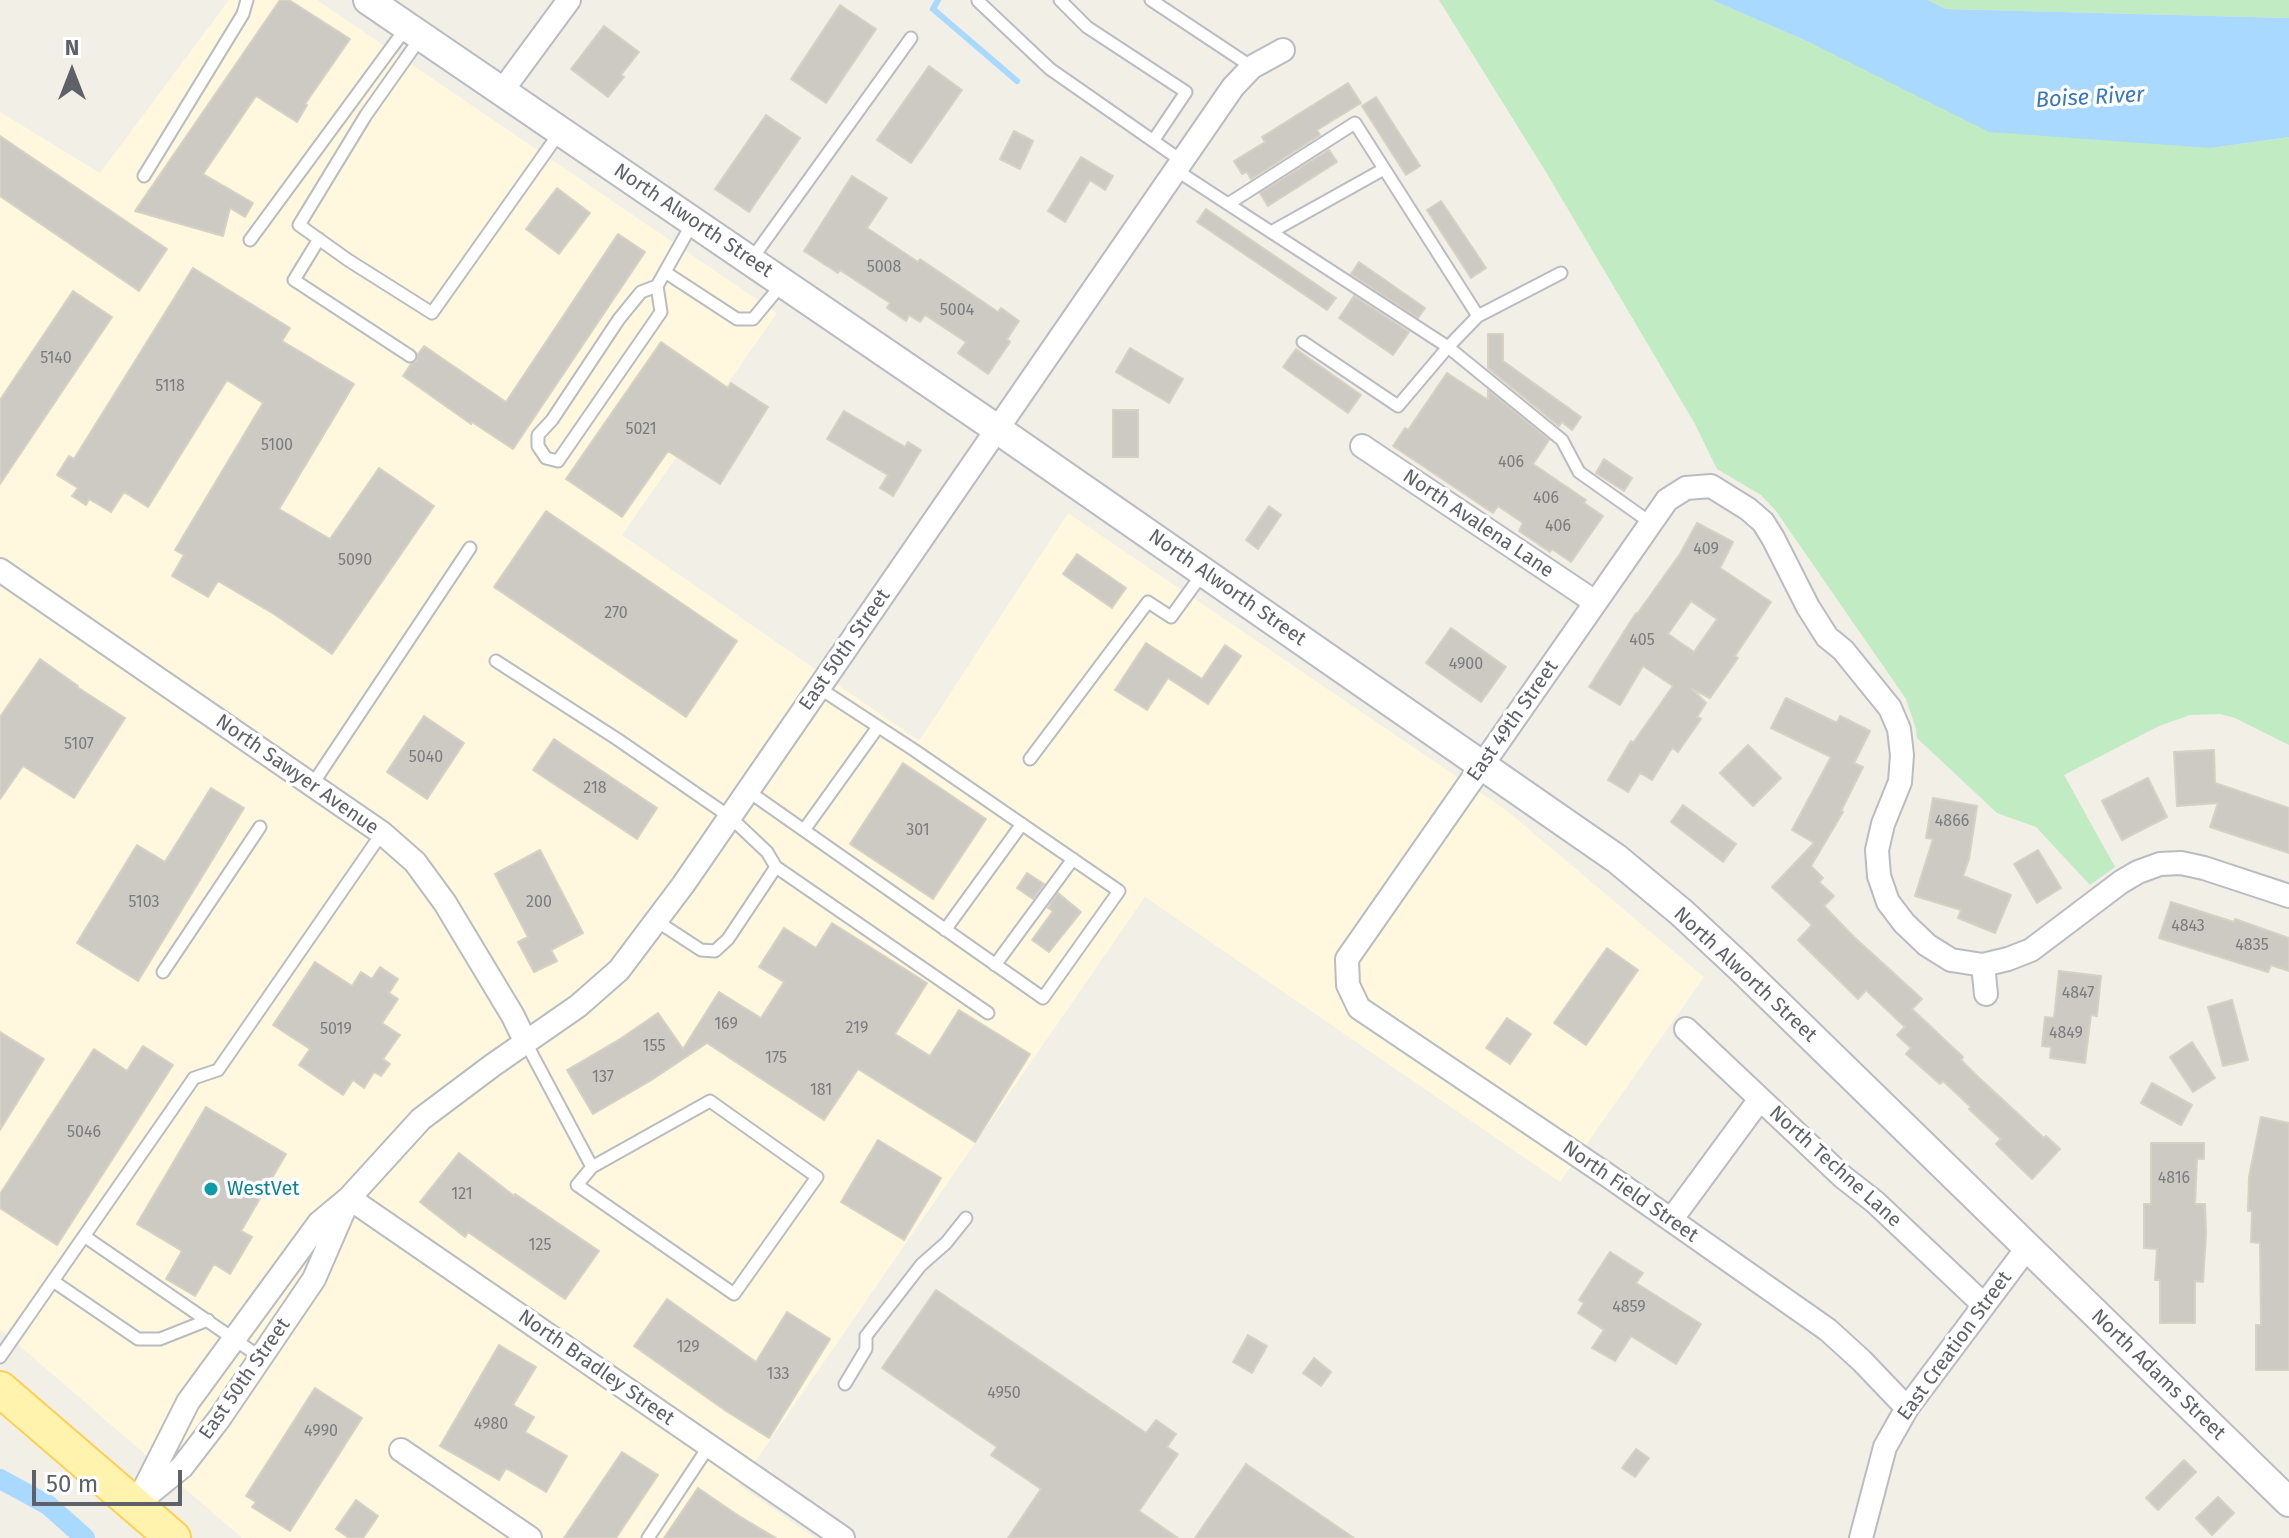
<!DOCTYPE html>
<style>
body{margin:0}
#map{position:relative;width:2289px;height:1538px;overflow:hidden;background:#f1efe6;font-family:"Fira Sans",sans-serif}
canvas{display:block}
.north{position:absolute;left:32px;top:32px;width:80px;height:80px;-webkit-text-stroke:6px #fff;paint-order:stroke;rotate:0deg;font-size:22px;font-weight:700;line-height:32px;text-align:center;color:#5e6268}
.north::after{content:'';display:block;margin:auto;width:28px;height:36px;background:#5e6268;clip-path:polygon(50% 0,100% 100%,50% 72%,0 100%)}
.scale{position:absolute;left:32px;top:1470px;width:150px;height:36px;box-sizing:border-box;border:4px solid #5e6268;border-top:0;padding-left:10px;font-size:24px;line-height:28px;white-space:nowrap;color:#5e6268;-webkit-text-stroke:6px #fff;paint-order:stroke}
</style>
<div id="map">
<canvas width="2289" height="1538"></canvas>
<div class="north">N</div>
<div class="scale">50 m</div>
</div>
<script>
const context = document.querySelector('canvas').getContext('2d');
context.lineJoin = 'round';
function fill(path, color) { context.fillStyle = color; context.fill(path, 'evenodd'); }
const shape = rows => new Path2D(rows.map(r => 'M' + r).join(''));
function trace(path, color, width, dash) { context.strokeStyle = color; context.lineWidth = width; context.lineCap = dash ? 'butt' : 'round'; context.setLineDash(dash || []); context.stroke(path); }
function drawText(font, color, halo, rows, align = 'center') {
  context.font = font + ' "Fira Sans",sans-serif'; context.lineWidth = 7; context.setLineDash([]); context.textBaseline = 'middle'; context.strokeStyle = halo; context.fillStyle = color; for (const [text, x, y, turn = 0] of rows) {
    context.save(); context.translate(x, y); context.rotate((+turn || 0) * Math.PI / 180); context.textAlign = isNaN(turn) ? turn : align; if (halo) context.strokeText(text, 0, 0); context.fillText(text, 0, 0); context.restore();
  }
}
const commercial = shape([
 [229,0,317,0,777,313,622,535,919,741,1068,513,1506,810,1704,977,1560,1182,1145,897,739,1485,815,1538,242,1538,0,1329,0,112,100,173]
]);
const green = shape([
 [1439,0,1712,0,1811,43,2211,148,2289,137,2289,745,2235,718,2220,714,2190,715,2159,726,2064,775,2115,867,2090,885,2036,827,1997,813,1917,738,1916,729,1906,699,1776,511,1761,495,1717,469,1695,424,1546,172],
 [1928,0,2289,0,2289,18,1946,9]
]);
const water = shape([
 [1712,0,1928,0,1946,9,2289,18,2289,137,2211,148,1989,132,1811,43]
]);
const stream = shape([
 [938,0,933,9,1017,81]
]);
const canal = shape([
 [0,1479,48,1505,85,1538]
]);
const building = shape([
 [280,0,289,0,350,39,305,104,307,105,297,122,256,96,203,174,253,203,245,217,230,208,223,236,135,211,280,0],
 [840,5,876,29,826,103,791,79,840,5],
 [604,26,639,52,621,75,624,77,608,97,571,69,604,26],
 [929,66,962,90,911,163,877,140,929,66],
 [1348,83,1361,103,1317,130,1320,135,1251,179,1247,172,1242,174,1234,161,1265,142,1262,137,1348,83],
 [1376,97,1420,166,1406,175,1362,106,1376,97],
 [766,115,800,138,749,212,715,189,766,115],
 [1014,131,1033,141,1020,169,1000,159,1014,131],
 [0,136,167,249,139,291,0,196,0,136],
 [1329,150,1337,162,1268,206,1260,193,1329,150],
 [1081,157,1113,176,1105,190,1090,180,1065,222,1048,211,1081,157],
 [852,176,887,198,867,228,918,262,920,259,998,312,1001,308,1019,321,1007,339,1010,342,988,374,958,353,966,342,925,315,920,322,909,315,906,321,887,308,890,303,840,270,838,273,804,251,852,176],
 [557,188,590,213,559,254,526,229,557,188],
 [1441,201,1486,268,1471,278,1427,210,1441,201],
 [1206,209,1336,298,1327,310,1197,222,1206,209],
 [618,234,645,252,513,449,472,422,471,424,403,376,411,364,417,361,418,354,424,346,506,402,618,234],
 [1359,262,1425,308,1418,318,1351,274,1359,262],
 [193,268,290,328,282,341,354,384,279,509,330,539,379,468,434,506,332,654,274,614,218,581,208,597,172,576,184,555,175,550,263,403,227,380,148,507,124,492,111,512,89,499,86,505,72,496,78,488,57,475,69,456,74,459,193,268],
 [73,291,112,317,0,484,0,400,73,291],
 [1354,296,1409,332,1393,355,1339,318,1354,296],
 [1488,334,1503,334,1503,361,1581,417,1572,430,1562,422,1559,426,1488,368,1488,334],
 [661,342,728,388,731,383,768,407,720,484,668,451,622,517,566,479,661,342],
 [1130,348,1183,379,1169,403,1116,372,1130,348],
 [1296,349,1361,395,1348,413,1283,367,1296,349],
 [1447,373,1488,400,1488,390,1549,440,1533,464,1586,500,1584,503,1603,516,1571,562,1552,549,1550,552,1519,531,1523,523,1498,506,1493,513,1393,446,1405,428,1408,430,1447,373],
 [1113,410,1138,410,1138,457,1113,457,1113,410],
 [844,411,905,447,908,442,921,450,893,496,880,488,888,475,827,439,844,411],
 [1604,459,1632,478,1624,491,1596,473,1604,459],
 [1269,506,1281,515,1258,549,1246,540,1269,506],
 [546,511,737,641,686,717,494,587,546,511],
 [1697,523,1733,542,1720,568,1771,602,1735,656,1738,658,1710,698,1692,689,1706,703,1697,717,1701,719,1678,752,1672,748,1652,780,1640,773,1628,792,1608,780,1631,741,1633,743,1673,686,1643,666,1620,705,1589,687,1636,613,1637,614,1680,554,1697,523],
 [1691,601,1717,619,1694,652,1668,634,1691,601],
 [1077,554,1126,588,1112,608,1063,574,1077,554],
 [1451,628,1506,667,1481,702,1426,663,1451,628],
 [1146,643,1202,679,1225,645,1241,656,1208,704,1168,678,1147,710,1115,690,1146,643],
 [40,659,78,686,77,687,125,718,74,798,23,766,0,799,0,717,40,659],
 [1786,698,1837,723,1840,716,1870,731,1854,763,1863,767,1841,811,1843,812,1811,866,1823,878,1819,882,1834,896,1824,906,1854,937,1922,999,1912,1009,1963,1057,1961,1060,1975,1074,2044,1138,2046,1136,2060,1149,2032,1179,1996,1144,2001,1139,1969,1109,1971,1107,1943,1081,1940,1084,1906,1054,1911,1048,1897,1035,1905,1027,1866,990,1858,999,1798,940,1812,925,1772,887,1814,843,1792,830,1831,757,1771,728,1786,698],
 [424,716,464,743,427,799,387,772,424,716],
 [554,739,657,808,637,839,533,770,554,739],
 [1748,745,1781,778,1753,806,1720,773,1748,745],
 [2214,750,2215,783,2289,808,2289,853,2210,827,2218,803,2177,806,2174,752,2214,750],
 [903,763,986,819,933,899,850,844,903,763],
 [2148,778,2167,817,2122,840,2102,801,2148,778],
 [211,788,244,808,138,981,77,943,137,845,165,862,211,788],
 [1933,798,1977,806,1969,859,1963,876,2011,895,1995,933,1958,918,1961,910,1915,896,1933,839,1926,838,1933,798],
 [1683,805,1736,844,1723,862,1671,822,1683,805],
 [540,850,583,933,551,950,557,961,534,972,518,942,528,937,495,874,540,850],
 [2038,850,2061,888,2037,903,2014,864,2038,850],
 [1027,873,1044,884,1033,899,1017,888,1027,873],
 [1058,893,1081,912,1049,952,1032,940,1053,911,1048,908,1058,893],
 [2171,902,2234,922,2235,919,2289,938,2289,971,2271,965,2268,972,2159,938,2171,902],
 [832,923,927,983,895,1034,930,1056,959,1010,1030,1054,975,1142,858,1069,824,1120,707,1043,650,1081,593,1114,567,1070,620,1039,658,1013,683,1049,719,992,761,1018,784,982,759,967,784,928,816,948,832,923],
 [1607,948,1638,970,1586,1045,1554,1023,1607,948],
 [315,962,352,986,361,972,372,979,380,967,398,979,389,993,398,999,382,1023,400,1035,383,1059,390,1064,381,1076,374,1072,364,1088,353,1080,343,1095,299,1065,310,1049,273,1025,315,962],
 [2059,971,2101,976,2097,1016,2091,1015,2085,1063,2050,1058,2051,1047,2042,1046,2045,1017,2054,1018,2059,971],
 [2232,1000,2248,1060,2223,1066,2208,1007,2232,1000],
 [1507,1018,1531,1034,1510,1064,1486,1048,1507,1018],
 [0,1032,44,1059,0,1130,0,1032],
 [2192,1042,2215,1078,2193,1092,2170,1057,2192,1042],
 [143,1046,173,1065,57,1245,0,1208,0,1194,94,1049,127,1071,143,1046],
 [2152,1083,2192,1105,2181,1125,2141,1103,2152,1083],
 [206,1107,286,1154,241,1231,252,1237,230,1274,214,1264,195,1296,166,1279,182,1251,137,1224,206,1107],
 [2261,1117,2289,1123,2289,1370,2256,1370,2256,1325,2261,1325,2260,1243,2251,1242,2252,1211,2248,1211,2249,1177,2261,1117],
 [878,1140,941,1178,904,1240,841,1202,878,1140],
 [2151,1143,2204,1143,2204,1159,2197,1159,2195,1204,2205,1204,2206,1233,2203,1282,2195,1281,2195,1323,2160,1323,2160,1280,2155,1280,2157,1249,2144,1248,2144,1204,2151,1204,2151,1143],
 [459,1153,514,1196,515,1194,599,1251,565,1299,468,1232,465,1237,420,1202,459,1153],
 [1610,1252,1643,1273,1636,1283,1701,1324,1676,1364,1631,1336,1615,1361,1592,1348,1604,1330,1578,1313,1584,1303,1579,1300,1610,1252],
 [936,1290,1146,1433,1156,1420,1176,1434,1167,1447,1178,1454,1139,1511,1178,1538,1008,1538,1041,1489,991,1455,997,1447,882,1368,936,1290],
 [667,1299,756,1362,787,1312,830,1339,769,1438,726,1411,634,1346,667,1299],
 [1248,1335,1267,1346,1252,1373,1233,1362,1248,1335],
 [499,1345,536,1367,513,1405,534,1417,525,1432,567,1456,546,1492,506,1468,499,1480,440,1446,499,1345],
 [1314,1358,1331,1372,1321,1386,1303,1373,1314,1358],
 [315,1388,362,1418,290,1531,252,1507,256,1502,246,1496,315,1388],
 [1636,1449,1649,1458,1635,1477,1622,1468,1636,1449],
 [622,1452,658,1475,616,1538,564,1538,622,1452],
 [2184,1460,2196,1472,2158,1510,2146,1498,2184,1460],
 [1246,1464,1354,1538,1195,1538,1246,1464],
 [698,1488,739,1516,776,1538,664,1538,698,1488],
 [2218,1497,2234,1513,2212,1535,2196,1518,2218,1497],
 [356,1500,378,1516,363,1538,349,1538,336,1529,356,1500]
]);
const service = shape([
 [979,0,978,1,1050,69,1182,161],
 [1060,0,1087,27,1186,92,1153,141],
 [1151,0,1252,67],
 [421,37,366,115,299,225,348,260,432,313,560,132],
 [1176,170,1228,204,1355,123,1478,316,1448,347,1562,440,1579,472,1651,523],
 [144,176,243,14,247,0],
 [1228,204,1448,347,1398,406,1303,342],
 [1271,232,1384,169],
 [319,239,294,280,410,356],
 [250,240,406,28],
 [751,260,911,38],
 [665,272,737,319,753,319,782,284],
 [657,286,661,312,558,461,546,458,538,446,538,435,552,420,619,319,641,292,657,286,693,222],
 [1478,316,1561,273],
 [496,661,617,739,730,817,767,852,776,867,728,939,715,951,701,950,655,920],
 [1030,759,1148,602,1171,617,1203,573],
 [312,785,470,548],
 [748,791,1043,998,1119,891,914,750,819,688],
 [804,830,878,727],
 [776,867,988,1013],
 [945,930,1022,824],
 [995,965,1073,859],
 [163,972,260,827],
 [526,1043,592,1167,710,1101,817,1177,734,1294,577,1185,592,1167],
 [84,1236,260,1357],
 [53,1281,138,1339,160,1339,208,1320],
 [0,1357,194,1078,218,1070,382,833],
 [845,1384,866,1349,866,1336,921,1265,946,1243,966,1218],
 [648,1538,709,1446]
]);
const minor = shape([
 [502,91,569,0],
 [1362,446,1595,602],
 [0,570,382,833,415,862,445,903,513,1016,526,1043],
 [1983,965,1986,994],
 [1686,1029,1843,1177,1875,1202,1984,1305],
 [349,1198,843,1538],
 [1671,1220,1760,1099],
 [1907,1408,1862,1361,1828,1330,1610,1177,1359,1008,1348,985,1347,959,1667,500,1686,488,1711,486,1748,509,1763,522,1773,538,1808,607,1827,637,1843,650,1890,708,1899,729,1902,755,1900,782,1883,824,1877,850,1879,876,1888,902,1904,923,1927,945,1951,960,1983,965,2008,959,2031,950,2121,882,2138,872,2160,864,2181,863,2204,868,2289,896],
 [401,1450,530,1538],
 [144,1498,182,1467,219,1419,314,1279,347,1203],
 [136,1505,188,1402,319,1223,349,1198,421,1119,493,1065,578,1006,619,970,683,885,1233,87,1252,67,1283,50],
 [1861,1538,1885,1447,1907,1408,2027,1248]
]);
const tertiary = shape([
 [368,0,997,429,1617,859,1682,913,1741,968,2289,1502]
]);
const primary = shape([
 [0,1389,173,1538]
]);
const markers = [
 [211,1189,8,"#0f9aa8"]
];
const numberNames = [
 ["5008",884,268],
 ["5004",957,311],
 ["5140",56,359],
 ["5118",170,387],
 ["5021",641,430],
 ["5100",277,446],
 ["406",1511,463],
 ["406",1546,499],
 ["406",1558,527],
 ["409",1706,550],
 ["5090",355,561],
 ["270",616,614],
 ["405",1642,641],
 ["4900",1466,665],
 ["5107",79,745],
 ["5040",426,758],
 ["218",595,789],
 ["4866",1952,822],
 ["301",918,831],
 ["5103",144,903],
 ["200",539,903],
 ["4843",2188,927],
 ["4835",2252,946],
 ["4847",2078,994],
 ["169",726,1025],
 ["219",857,1029],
 ["5019",336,1030],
 ["4849",2066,1034],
 ["155",654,1047],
 ["175",776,1059],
 ["137",603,1078],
 ["181",821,1091],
 ["5046",84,1133],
 ["4816",2174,1179],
 ["121",462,1195],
 ["125",540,1246],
 ["4859",1629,1308],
 ["129",688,1348],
 ["133",778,1375],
 ["4950",1004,1394],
 ["4980",491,1425],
 ["4990",321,1432]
];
const streetNames = [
 ["North Alworth Street",693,221,34],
 ["North Avalena Lane",1478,524,34],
 ["North Alworth Street",1227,588,35],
 ["East 50th Street",845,650,-55],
 ["East 49th Street",1513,721,-55],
 ["North Sawyer Avenue",297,775,35],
 ["North Alworth Street",1745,975,43],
 ["North Techne Lane",1835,1167,42],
 ["North Field Street",1630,1192,35],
 ["East Creation Street",1955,1346,-54],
 ["North Bradley Street",596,1368,35],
 ["North Adams Street",2158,1375,44],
 ["East 50th Street",245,1379,-55]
];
const cultureNames = [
 ["WestVet",227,1189]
];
const waterNames = [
 ["Boise River",2090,98,-3]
];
fill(commercial, '#fff8de');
fill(green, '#c1ebc2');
fill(water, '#a9d9ff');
trace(stream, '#a9d9ff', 6);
trace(canal, '#a9d9ff', 20);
fill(building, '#cccac3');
trace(building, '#d7d1c4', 2);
trace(service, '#b9bcc1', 15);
trace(minor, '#b9bcc1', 26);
trace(tertiary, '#b9bcc1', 32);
trace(primary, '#fecf53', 38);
trace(service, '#fff', 11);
trace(minor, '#fff', 22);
trace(tertiary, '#fff', 28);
trace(primary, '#fff3ae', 34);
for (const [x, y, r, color] of markers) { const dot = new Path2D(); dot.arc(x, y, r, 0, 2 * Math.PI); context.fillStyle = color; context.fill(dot); trace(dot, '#fff', 3); }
drawText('16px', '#7a7c7f', null, numberNames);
drawText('20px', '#5e6268', '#fff', streetNames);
drawText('20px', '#0d838f', '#fff', cultureNames, 'left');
drawText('italic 22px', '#3a78bc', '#fff', waterNames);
</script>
